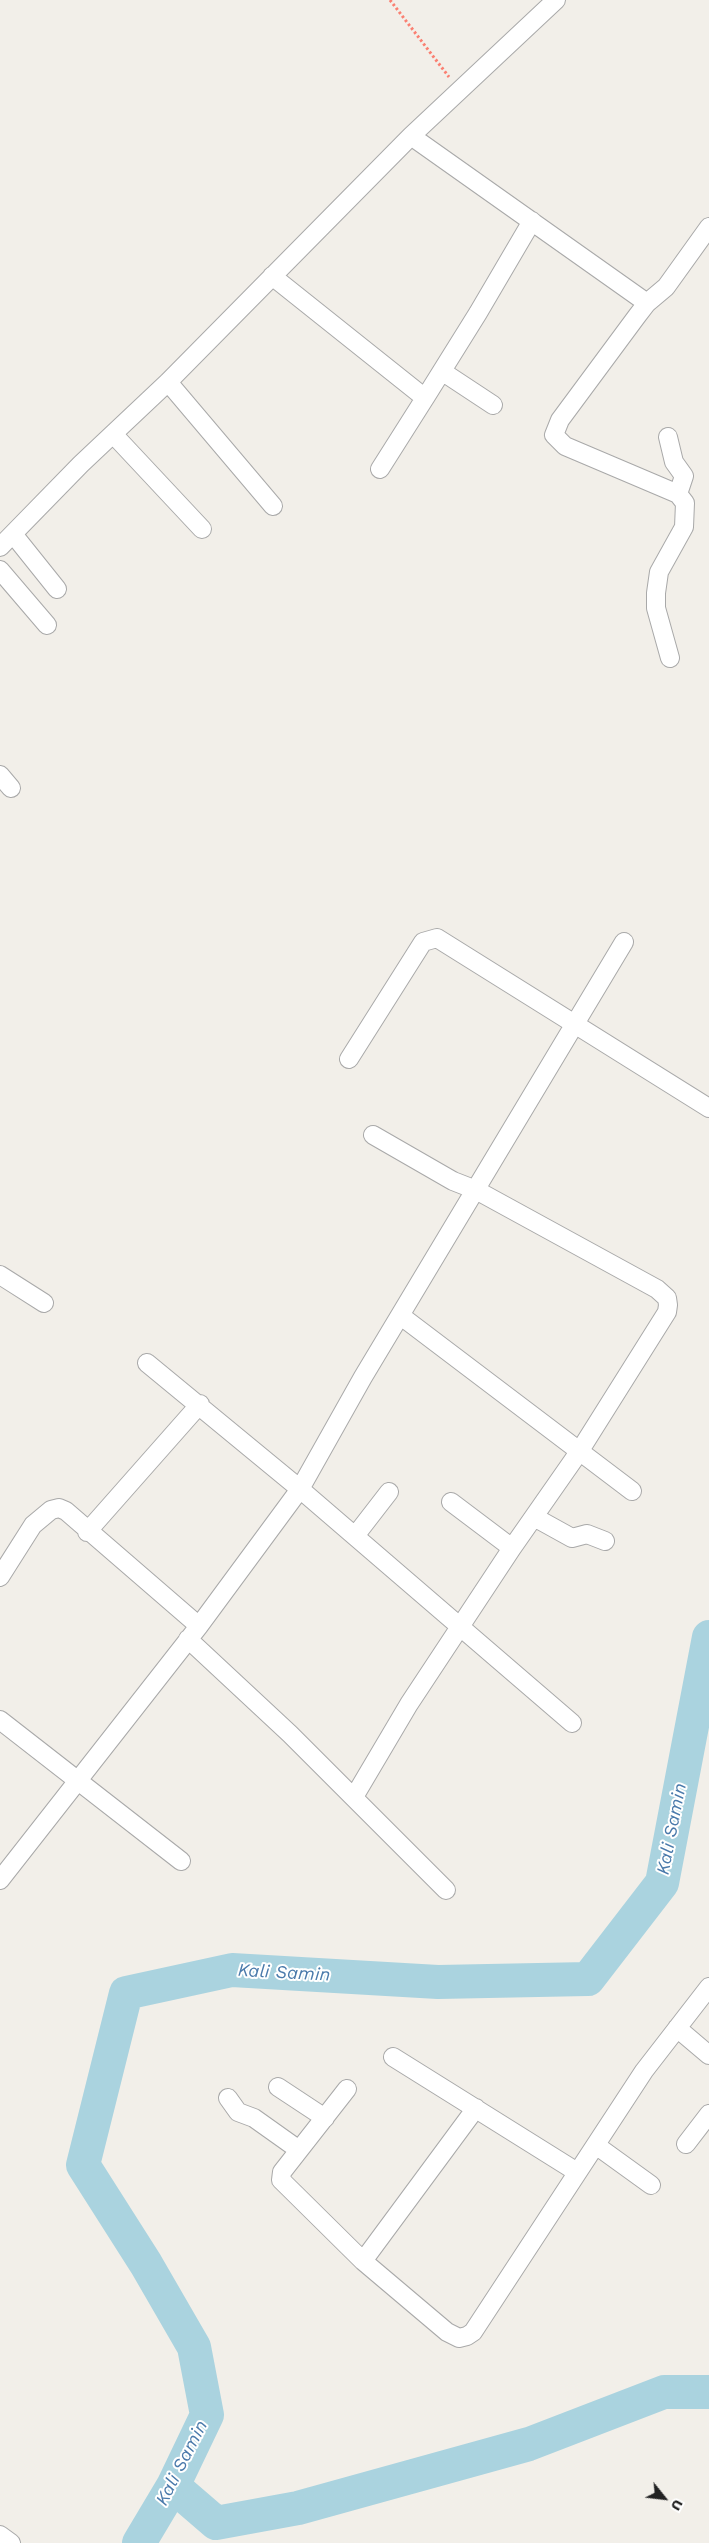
<!DOCTYPE html>
<style>
body{margin:0}
#map{position:relative;width:709px;height:2543px;overflow:hidden;background:#f2efe9;font-family:"Work Sans",sans-serif}
canvas{display:block}
.north{position:absolute;left:639px;top:2473px;width:50px;height:50px;-webkit-text-stroke:4px #fff;paint-order:stroke;rotate:119deg;font-size:14px;font-weight:700;line-height:20px;text-align:center;color:#222}
.north::after{content:'';display:block;margin:auto;width:18px;height:22px;background:#222;clip-path:polygon(50% 0,100% 100%,50% 72%,0 100%)}
</style>
<div id="map">
<canvas width="709" height="2543"></canvas>
<div class="north">U</div>
</div>
<script>
const context = document.querySelector('canvas').getContext('2d');
context.lineJoin = 'round';
const shape = rows => new Path2D(rows.map(r => 'M' + r).join(''));
function trace(path, color, width, dash) { context.strokeStyle = color; context.lineWidth = width; context.lineCap = dash ? 'butt' : 'round'; context.setLineDash(dash || []); context.stroke(path); }
function drawText(font, color, halo, rows, align = 'center') {
  context.font = font + ' "Work Sans",sans-serif'; context.lineWidth = 4; context.setLineDash([]); context.textBaseline = 'middle'; context.strokeStyle = halo; context.fillStyle = color; for (const [text, x, y, turn = 0] of rows) {
    context.save(); context.translate(x, y); context.rotate((+turn || 0) * Math.PI / 180); context.textAlign = isNaN(turn) ? turn : align; if (halo) context.strokeText(text, 0, 0); context.fillText(text, 0, 0); context.restore();
  }
}
const river = shape([
 [173,2486,216,2523,298,2508,529,2444,664,2392,709,2392],
 [139,2543,173,2486,207,2415,194,2347,146,2264,83,2165,126,1993,232,1970,438,1982,588,1979,662,1883,709,1637]
]);
const path = shape([
 [390,0,449,77]
]);
const minor = shape([
 [411,136,647,303],
 [272,276,425,398,380,469],
 [443,372,493,405],
 [168,382,273,506],
 [425,398,478,313,532,221],
 [114,435,202,529],
 [668,437,674,462,684,476,678,494],
 [13,534,57,589],
 [0,547,81,464,168,382,411,136,556,0],
 [0,570,47,625],
 [670,658,656,608,656,593,659,572,684,527,685,503,678,494,565,446,554,435,560,420,637,316,647,303,666,287,709,227],
 [0,775,11,788],
 [349,1059,423,942,437,938,709,1108],
 [0,1275,44,1303],
 [401,1316,632,1491],
 [147,1363,300,1489,572,1723],
 [451,1502,512,1548],
 [534,1517,572,1538,587,1534,605,1541],
 [87,1532,200,1404],
 [355,1536,389,1492],
 [0,1577,33,1525,51,1510,59,1508,66,1511,199,1626],
 [188,1639,290,1734,446,1890],
 [0,1720,181,1861],
 [354,1797,409,1704,512,1548,579,1452,667,1312,668,1305,667,1298,657,1289,476,1190,453,1181,373,1135],
 [0,1880,199,1626,300,1489,363,1377,624,942],
 [677,2028,709,2055],
 [393,2057,577,2172],
 [278,2087,325,2118],
 [347,2089,282,2172,281,2180,363,2261,447,2332,459,2338,467,2336,473,2332,644,2071,709,1987],
 [228,2098,238,2112,254,2118,299,2150],
 [686,2144,709,2114],
 [597,2146,651,2185],
 [363,2261,476,2108],
 [0,2535,11,2543]
]);
const waterNames = [
 ["Kali Samin",672,1829,-79],
 ["Kali Samin",284,1973,3],
 ["Kali Samin",182,2463,-63]
];
trace(river, '#aad3df', 34);
trace(minor, '#a9a9a9', 20);
trace(path, '#fa8072', 3, [2.5, 2.5]);
trace(minor, '#fff', 18);
drawText('italic 18px', '#4a7aab', '#fff', waterNames);
</script>
